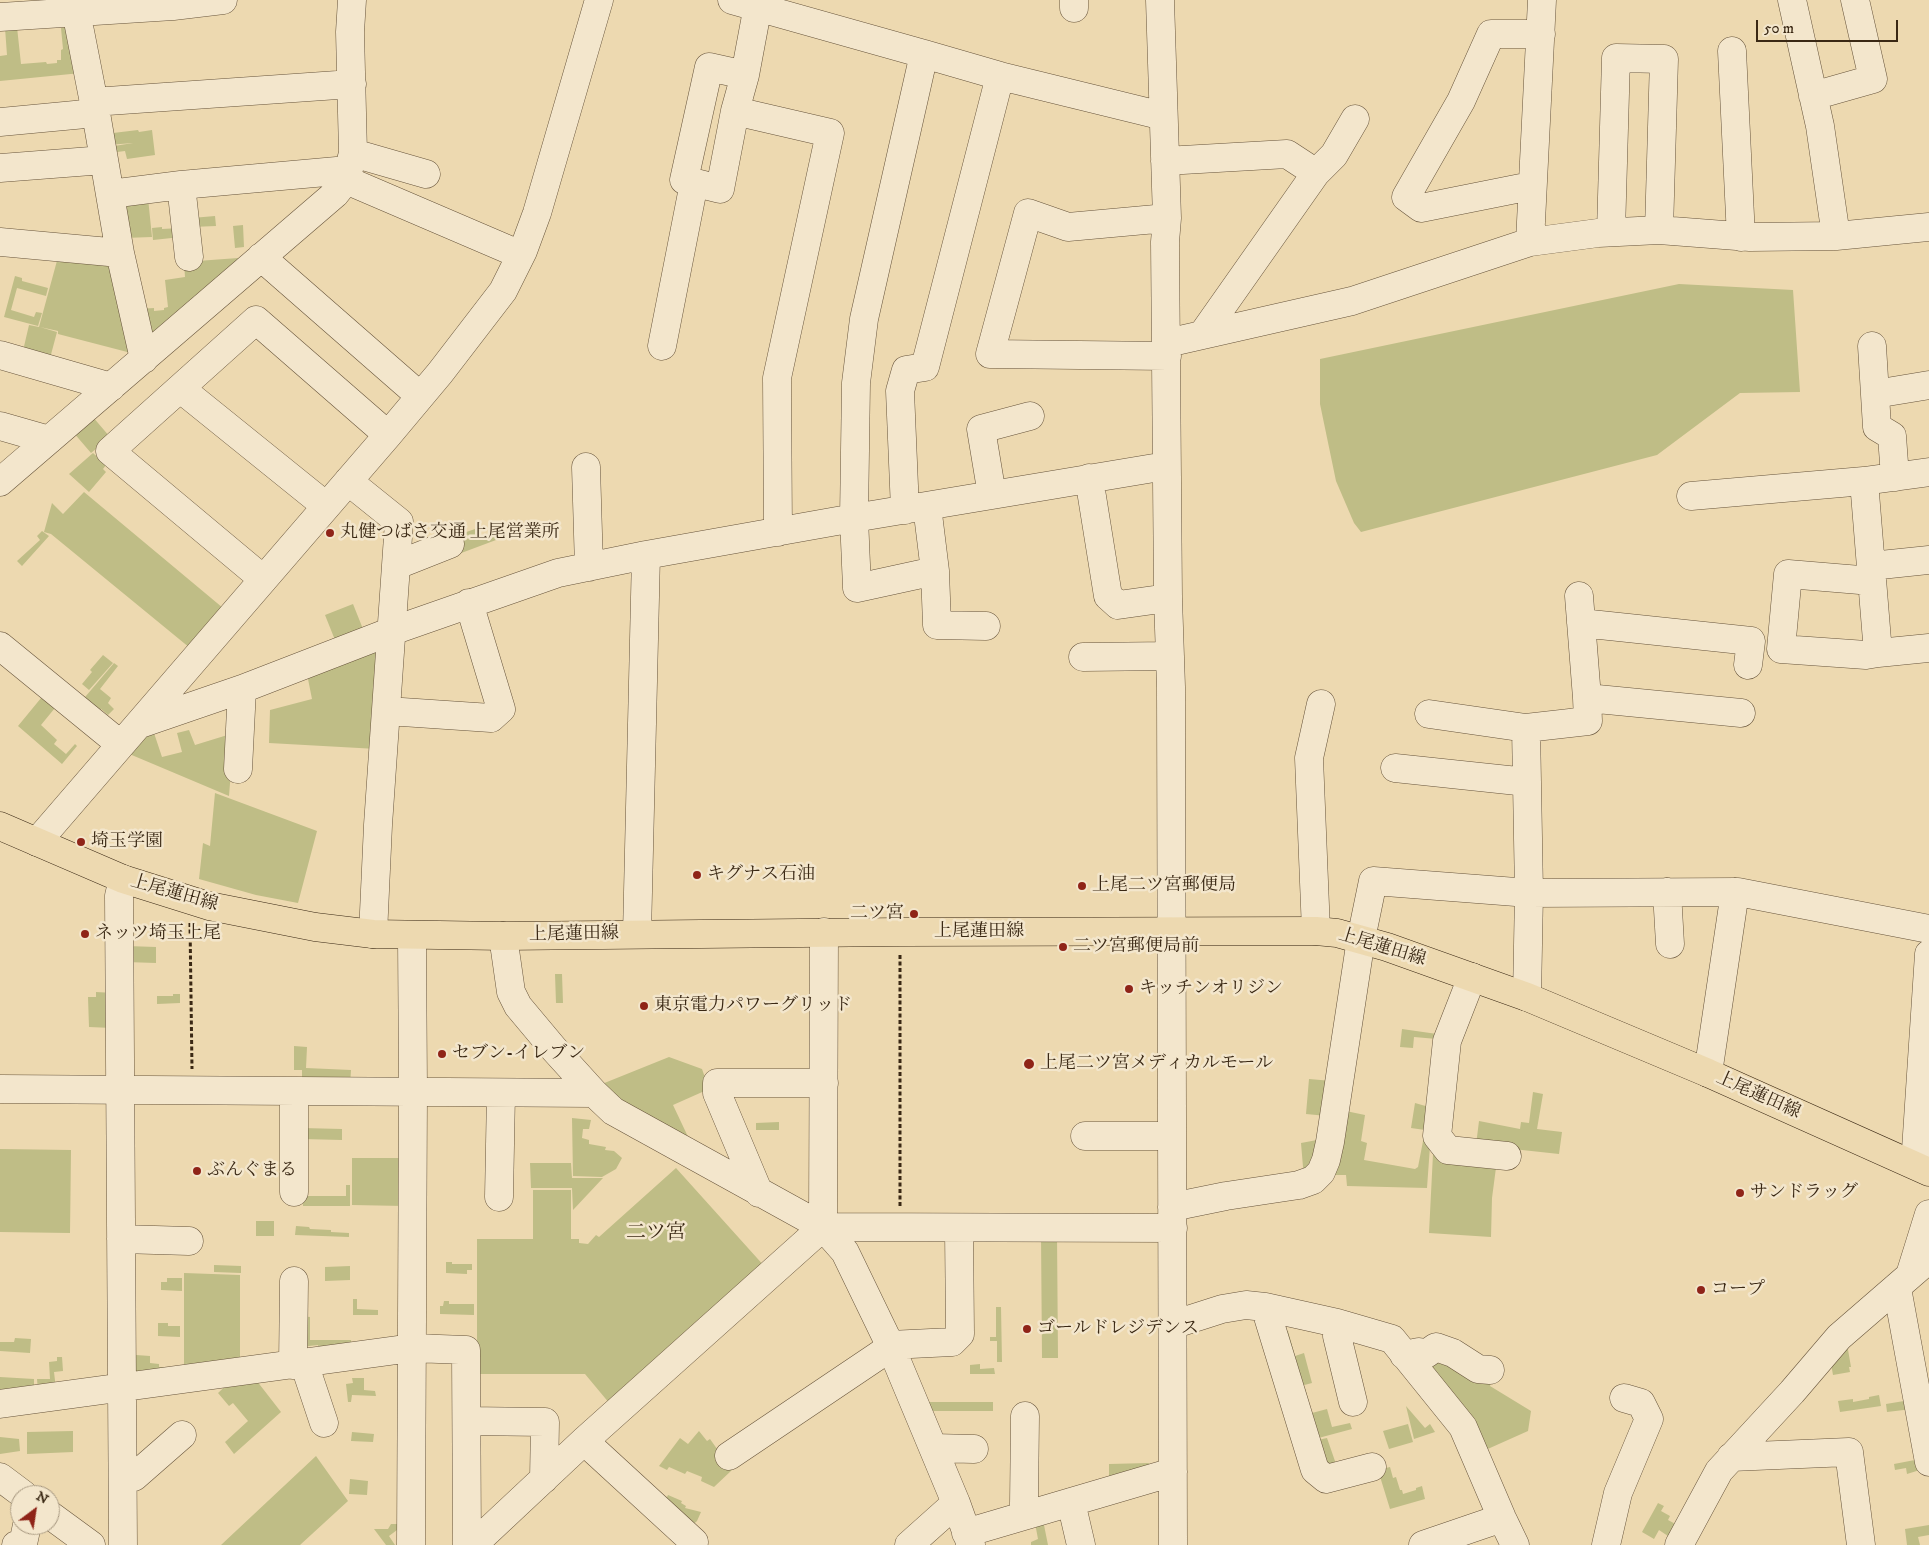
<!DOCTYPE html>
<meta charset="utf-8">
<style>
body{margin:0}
#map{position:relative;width:1929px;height:1545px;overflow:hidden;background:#edd9b0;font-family:"IM FELL DW Pica",serif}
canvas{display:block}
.north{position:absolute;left:10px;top:1485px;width:50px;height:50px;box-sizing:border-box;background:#f3e6cc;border:1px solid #a99a82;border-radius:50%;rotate:31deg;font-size:14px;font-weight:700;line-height:20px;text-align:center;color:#3a2814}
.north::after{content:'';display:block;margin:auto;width:18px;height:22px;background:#8f2418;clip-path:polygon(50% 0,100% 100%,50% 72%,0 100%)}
.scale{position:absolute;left:1756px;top:20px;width:142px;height:22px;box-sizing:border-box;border:2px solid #3a2814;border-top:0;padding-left:6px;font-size:15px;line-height:18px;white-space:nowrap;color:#3a2814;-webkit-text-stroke:4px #f3e6cc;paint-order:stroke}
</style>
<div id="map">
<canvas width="1929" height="1545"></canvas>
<div class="north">N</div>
<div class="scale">50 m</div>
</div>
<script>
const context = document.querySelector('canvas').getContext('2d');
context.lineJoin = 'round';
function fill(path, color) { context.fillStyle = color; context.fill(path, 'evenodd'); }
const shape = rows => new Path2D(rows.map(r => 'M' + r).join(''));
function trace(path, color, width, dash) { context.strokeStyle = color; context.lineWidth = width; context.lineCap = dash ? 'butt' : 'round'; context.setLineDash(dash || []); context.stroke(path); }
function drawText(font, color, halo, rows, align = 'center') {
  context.font = font + ' "IM FELL DW Pica","Noto Serif JP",serif'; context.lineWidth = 5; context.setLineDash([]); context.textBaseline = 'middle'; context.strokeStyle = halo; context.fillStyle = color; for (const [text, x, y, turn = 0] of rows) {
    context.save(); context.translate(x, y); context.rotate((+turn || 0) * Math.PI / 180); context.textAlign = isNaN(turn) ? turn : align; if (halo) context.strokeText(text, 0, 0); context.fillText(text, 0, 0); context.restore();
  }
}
const green = shape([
 [74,26,81,73,0,81,0,56,7,55,5,28,17,27,21,64,46,62,47,64,57,63,57,60,61,60,61,50,63,49,61,28],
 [138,130,139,132,152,130,155,155,127,159,125,151,109,153,108,147,133,143,108,145,113,133],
 [148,198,152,237,124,238,123,202],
 [215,216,216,226,192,227,192,218],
 [243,225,244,247,235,248,233,226],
 [162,227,162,229,180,228,181,237,153,240,152,228],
 [58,257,115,263,135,354,58,334,58,331,40,327,57,332,49,362,22,355,29,325,39,327],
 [238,258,244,261,152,344,138,309,154,308,154,311,164,310,164,308,168,307,165,280,185,277,184,262],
 [15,276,22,278,22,281,48,288,46,296,17,288,11,310,34,317,36,312,42,313,38,326,4,317],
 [1679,284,1793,290,1800,392,1740,393,1657,455,1361,532,1354,523,1336,481,1320,404,1320,359],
 [92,416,110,437,91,453,73,432],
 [93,453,106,465,103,469,106,472,89,492,69,474],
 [84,492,223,608,190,648,51,534,44,532,52,503,63,514],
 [475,529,479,539,497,533,496,540,456,555,449,538],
 [42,531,49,536,22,566,17,561,40,540,37,536],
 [353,604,365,634,337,645,325,615],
 [380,641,377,749,269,743,270,710,312,699,306,669],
 [103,655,113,663,89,690,82,684,92,672,90,670],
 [114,663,118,666,100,689,111,698,108,703,114,709,108,715,101,709,95,716,80,703],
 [46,692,59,703,41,725,57,740,54,744,66,754,75,744,77,746,62,764,18,726],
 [152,727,162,757,182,752,177,733,189,730,195,745,234,733,229,796,127,753],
 [215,793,317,831,298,903,256,895,199,879,203,843,210,846],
 [127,946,156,947,156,963,126,962],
 [555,974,562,974,563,1003,556,1003],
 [96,992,114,993,112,1028,89,1027,88,997,96,997],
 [173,994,180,994,180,1003,157,1004,157,996,173,996],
 [1402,1029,1437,1034,1437,1039,1414,1037,1413,1048,1400,1047],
 [294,1046,307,1047,306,1068,351,1070,350,1086,302,1085,302,1070,294,1070],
 [669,1057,702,1069,709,1089,673,1105,690,1141,597,1086],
 [1309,1079,1332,1081,1327,1116,1306,1114],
 [1533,1092,1543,1094,1537,1129,1562,1132,1559,1154,1476,1145,1479,1121,1520,1129,1521,1122,1529,1123],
 [1415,1103,1429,1107,1425,1130,1411,1128],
 [1341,1110,1365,1115,1361,1141,1367,1143,1364,1160,1415,1169,1418,1167,1425,1131,1431,1132,1427,1188,1347,1186,1346,1175,1332,1175],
 [572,1118,591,1120,589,1129,583,1129,582,1138,589,1140,589,1144,606,1147,605,1150,614,1151,622,1158,616,1169,602,1177,573,1176],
 [779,1122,779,1130,756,1130,756,1123],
 [302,1128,342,1129,342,1140,302,1139],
 [1317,1140,1322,1142,1304,1179,1301,1143],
 [0,1149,71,1150,70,1233,0,1232],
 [1433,1154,1497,1160,1492,1198,1491,1237,1429,1233],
 [352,1158,404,1158,404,1206,352,1205],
 [530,1163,571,1163,572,1178,603,1178,573,1210,572,1188,531,1188],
 [676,1168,766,1268,610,1404,585,1374,477,1374,477,1239,533,1239,533,1190,571,1190,571,1239,579,1239,579,1243,588,1244,596,1235,599,1237],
 [346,1185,350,1185,350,1206,303,1206,302,1196,346,1196],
 [256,1221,274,1221,274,1236,256,1236],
 [296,1226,309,1227,310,1229,331,1230,331,1232,349,1233,349,1237,295,1235],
 [1041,1235,1057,1235,1058,1358,1042,1358],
 [446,1262,452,1262,452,1264,472,1264,472,1270,467,1270,467,1274,446,1273],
 [214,1265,241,1266,241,1273,214,1272],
 [350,1266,350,1280,325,1281,325,1267],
 [184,1273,240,1275,240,1366,184,1371],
 [167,1278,182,1278,182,1291,161,1290,161,1282,167,1282],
 [353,1299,357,1299,357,1309,378,1310,378,1315,353,1315],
 [444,1301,449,1301,449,1304,474,1304,474,1315,440,1314,440,1306,443,1306],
 [996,1307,1001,1307,1002,1362,997,1362,997,1341,990,1341,990,1337,996,1337],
 [301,1316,310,1317,310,1340,351,1340,352,1350,320,1354,318,1345,300,1347],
 [158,1323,168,1323,168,1326,180,1326,180,1337,158,1336],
 [1288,1331,1295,1356,1304,1353,1312,1383,1293,1388,1279,1333],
 [15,1338,31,1339,30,1353,0,1351,0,1342,14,1342],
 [1846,1338,1851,1367,1849,1367,1850,1372,1833,1375,1830,1358],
 [136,1355,150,1356,150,1363,159,1364,159,1367,182,1367,128,1379,129,1361,136,1361],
 [57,1357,62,1357,63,1371,54,1372,56,1389,38,1391,37,1379,50,1379,49,1362,57,1361],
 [1427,1360,1492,1377,1490,1386,1531,1411,1528,1431,1481,1452],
 [980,1364,980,1369,994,1368,995,1374,970,1374,970,1365],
 [253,1376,281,1412,234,1454,225,1442,248,1421,233,1403,229,1406,218,1393,232,1380],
 [0,1377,34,1379,34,1393,0,1398],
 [352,1378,364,1378,364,1390,375,1391,376,1396,352,1395,351,1402,348,1402,346,1384,353,1383],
 [1305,1388,1312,1413,1327,1409,1332,1427,1350,1423,1352,1429,1311,1440,1297,1390],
 [1879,1395,1881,1406,1840,1412,1838,1401,1853,1399,1853,1402,1869,1399,1869,1397],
 [1910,1400,1912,1409,1887,1412,1886,1404],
 [922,1402,993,1402,993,1411,926,1411],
 [1406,1406,1425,1428,1430,1424,1435,1432,1414,1439],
 [1408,1424,1413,1442,1389,1449,1383,1431],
 [73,1431,73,1452,27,1454,27,1432],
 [699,1431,707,1441,710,1439,732,1470,714,1487,701,1481,702,1477,687,1471,685,1474,669,1467,667,1470,659,1466,680,1438,688,1444],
 [352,1432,374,1434,373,1442,351,1441],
 [0,1437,19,1439,20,1451,0,1454],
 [1327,1438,1336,1464,1327,1467,1313,1441],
 [316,1456,348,1501,300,1545,221,1545],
 [1920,1459,1923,1469,1907,1474,1906,1468,1895,1470,1894,1464],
 [1149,1463,1149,1474,1109,1484,1109,1464],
 [1390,1467,1393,1478,1396,1477,1400,1490,1402,1490,1403,1494,1416,1490,1416,1488,1422,1486,1425,1499,1390,1509,1378,1470],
 [350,1479,368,1481,367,1495,349,1494],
 [662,1495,667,1497,668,1495,682,1501,681,1503,686,1506,685,1508,701,1512,697,1521,689,1528],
 [1658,1503,1664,1506,1661,1511,1670,1516,1668,1520,1681,1527,1674,1540,1659,1530,1654,1539,1642,1532],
 [1043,1520,1048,1545,1031,1545,1031,1542,1038,1539,1035,1523],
 [391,1524,400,1524,397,1530,389,1536,395,1545,386,1545,374,1529,388,1529],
 [1929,1525,1929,1535,1918,1537,1920,1545,1907,1545,1905,1529]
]);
const path = shape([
 [190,923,192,1069],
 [900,1206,900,955]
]);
const minor = shape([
 [732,0,924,54],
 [1074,0,1074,8],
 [1160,0,1167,218,1165,242,1168,598,1171,687,1173,1545],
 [1792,0,1820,126,1836,236,1929,227],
 [76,11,96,113,120,253,144,359],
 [0,17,173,6,223,0],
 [1732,51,1741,237],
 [745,75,709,67,684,180,720,189,735,111,745,75,759,0],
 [1813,96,1873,79,1855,0],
 [93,102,352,84],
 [735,111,830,133,777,378,778,532],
 [0,122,96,113],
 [353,153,426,174],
 [1165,161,1287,154,1316,173],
 [0,168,104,160],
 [346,180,521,255],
 [181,185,189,257],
 [1531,186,1421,208,1406,197,1461,101,1491,34,1541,34],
 [110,194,181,185,348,170],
 [1611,232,1616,58,1664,59,1659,230],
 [0,242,120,253],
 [1530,242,1542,0],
 [261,257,420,396],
 [1202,335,1316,173,1334,155,1355,119],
 [1167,343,1352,301,1530,242,1598,233,1659,230,1750,237,1836,236],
 [662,346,694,183],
 [1872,346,1877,427,1892,436,1895,477],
 [0,355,111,387],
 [1167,356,990,354,1028,213,1068,227,1167,218],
 [181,389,326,506],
 [1875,394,1929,385],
 [0,426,49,440],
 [586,467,589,567],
 [1929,472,1864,481,1878,653,1929,648],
 [1089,478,1108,596,1118,605,1168,598],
 [348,481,399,522,378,825,373,934],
 [0,482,335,194,346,180,353,153,350,32,352,0],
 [992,495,981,429,1030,416],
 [1691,496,1864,481],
 [927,506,935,571,937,625,986,626],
 [905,510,900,391,906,370,925,367,1000,76],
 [397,565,450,544],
 [1871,566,1929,560],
 [935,571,857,588,854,518,856,383,864,319,924,54,1000,76,1163,116],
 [263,579,110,451,256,320,388,435],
 [1872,581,1788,574,1781,649,1866,655,1878,653],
 [1579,596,1587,698],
 [1581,623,1751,641,1748,665],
 [0,646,120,744],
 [1083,657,1170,656],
 [387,711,491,718,501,709,469,603],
 [1429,714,1526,728,1588,721,1587,698,1741,713],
 [140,724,242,689,392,631,558,573,646,555,854,518,1166,466],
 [1526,728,1529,893,1527,997],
 [1395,768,1527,782],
 [238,769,242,689],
 [37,842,388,435,440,373,503,291,523,251,537,213,599,0],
 [1667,892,1670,944],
 [1316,931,1309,758,1321,704],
 [637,934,646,555],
 [503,936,511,992,518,1006,554,1049,594,1093,613,1111,823,1227,845,1252,890,1345,956,1503,971,1545],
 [1472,977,1447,1041,1437,1136,1448,1150,1507,1156],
 [1708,1073,1735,892],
 [0,1089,594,1093],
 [294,1091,294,1192],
 [1085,1136,1172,1136],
 [1915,1165,1929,954],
 [759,1193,717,1093,717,1083,824,1083],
 [499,1197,501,1093],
 [1172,1207,1226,1196,1299,1185,1313,1180,1321,1172,1326,1160,1330,1142,1361,939,1373,881,1529,893,1738,892,1929,929],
 [823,1227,824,932],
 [121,1239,189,1241],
 [1910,1275,1929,1214],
 [1897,1288,1929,1462],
 [1265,1307,1315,1470,1326,1479,1372,1467],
 [1337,1323,1337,1336,1353,1402],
 [1172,1325,1222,1309,1246,1305,1265,1307,1337,1323,1392,1339,1463,1427,1502,1518,1515,1545],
 [890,1345,952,1342,960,1334,959,1229],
 [1404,1355,1419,1352,1426,1354,1436,1347,1453,1353,1478,1369,1490,1370],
 [304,1363,324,1423],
 [293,1365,294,1281],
 [0,1404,412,1348,466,1350,467,1545],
 [1025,1416,1024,1505,1026,1515],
 [467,1421,545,1422,544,1479],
 [584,1441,694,1542,691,1545],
 [933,1448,974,1449],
 [729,1456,891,1347],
 [1731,1457,1849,1452,1861,1545],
 [0,1477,24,1495],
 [123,1480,134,1477,182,1435],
 [1071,1502,1081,1545],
 [50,1515,91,1545],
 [966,1533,1173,1472],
 [16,1545,23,1544,27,1525],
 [123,1545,119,896,123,879],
 [411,1545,413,1091,412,936],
 [473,1545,584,1441,823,1227,1173,1228],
 [909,1545,956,1503],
 [1423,1545,1502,1518],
 [1606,1545,1618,1493,1649,1419,1641,1403,1624,1398],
 [1679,1545,1719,1471,1792,1392,1839,1337,1929,1259]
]);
const major = shape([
 [0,826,123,879,209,906,315,927,373,934,503,936,900,932,1316,931,1337,933,1387,947,1527,997,1708,1073,1929,1172]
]);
const markers = [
 [330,533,5,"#8f2418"],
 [81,842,5,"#8f2418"],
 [697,875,5,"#8f2418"],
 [1082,886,5,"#8f2418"],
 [914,914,5,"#8f2418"],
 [85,934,5,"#8f2418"],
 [1063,947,5,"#8f2418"],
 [1129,989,5,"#8f2418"],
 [644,1006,5,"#8f2418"],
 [442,1054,5,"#8f2418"],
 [1029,1064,6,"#8f2418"],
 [197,1171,5,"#8f2418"],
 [1740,1193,5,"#8f2418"],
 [1701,1290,5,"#8f2418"],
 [1027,1329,5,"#8f2418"]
];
const poiNames = [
 ["丸健つばさ交通 上尾営業所",340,533],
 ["埼玉学園",91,842],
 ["キグナス石油",707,875],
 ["上尾二ツ宮郵便局",1092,886],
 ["二ツ宮",904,914,"right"],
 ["ネッツ埼玉上尾",95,934],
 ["二ツ宮郵便局前",1073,947],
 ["キッチンオリジン",1139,989],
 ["東京電力パワーグリッド",654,1006],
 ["セブン-イレブン",452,1054],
 ["上尾二ツ宮メディカルモール",1040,1064],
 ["ぶんぐまる",207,1171],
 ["サンドラッグ",1750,1193],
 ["コープ",1711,1290],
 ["ゴールドレジデンス",1037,1329]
];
const streetNames = [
 ["上尾蓮田線",174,894,16],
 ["上尾蓮田線",979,932],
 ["上尾蓮田線",574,935,-1],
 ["上尾蓮田線",1382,948,17],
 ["上尾蓮田線",1758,1096,24]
];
const quarterNames = [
 ["二ツ宮",656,1234]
];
fill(green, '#bfbd86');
trace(minor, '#67543b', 29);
trace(major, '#3a2814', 29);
trace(path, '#3a2814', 3, [4, 2.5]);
trace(minor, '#f3e6cc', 28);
trace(major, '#edd9b0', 28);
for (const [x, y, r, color] of markers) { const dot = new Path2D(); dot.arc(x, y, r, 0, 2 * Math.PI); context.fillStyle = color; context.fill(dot); trace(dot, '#f3e6cc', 2); }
drawText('18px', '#3a2814', '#f3e6cc', poiNames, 'left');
drawText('18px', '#3a2814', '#f3e6cc', streetNames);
drawText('20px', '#3a2814', '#f3e6cc', quarterNames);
</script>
